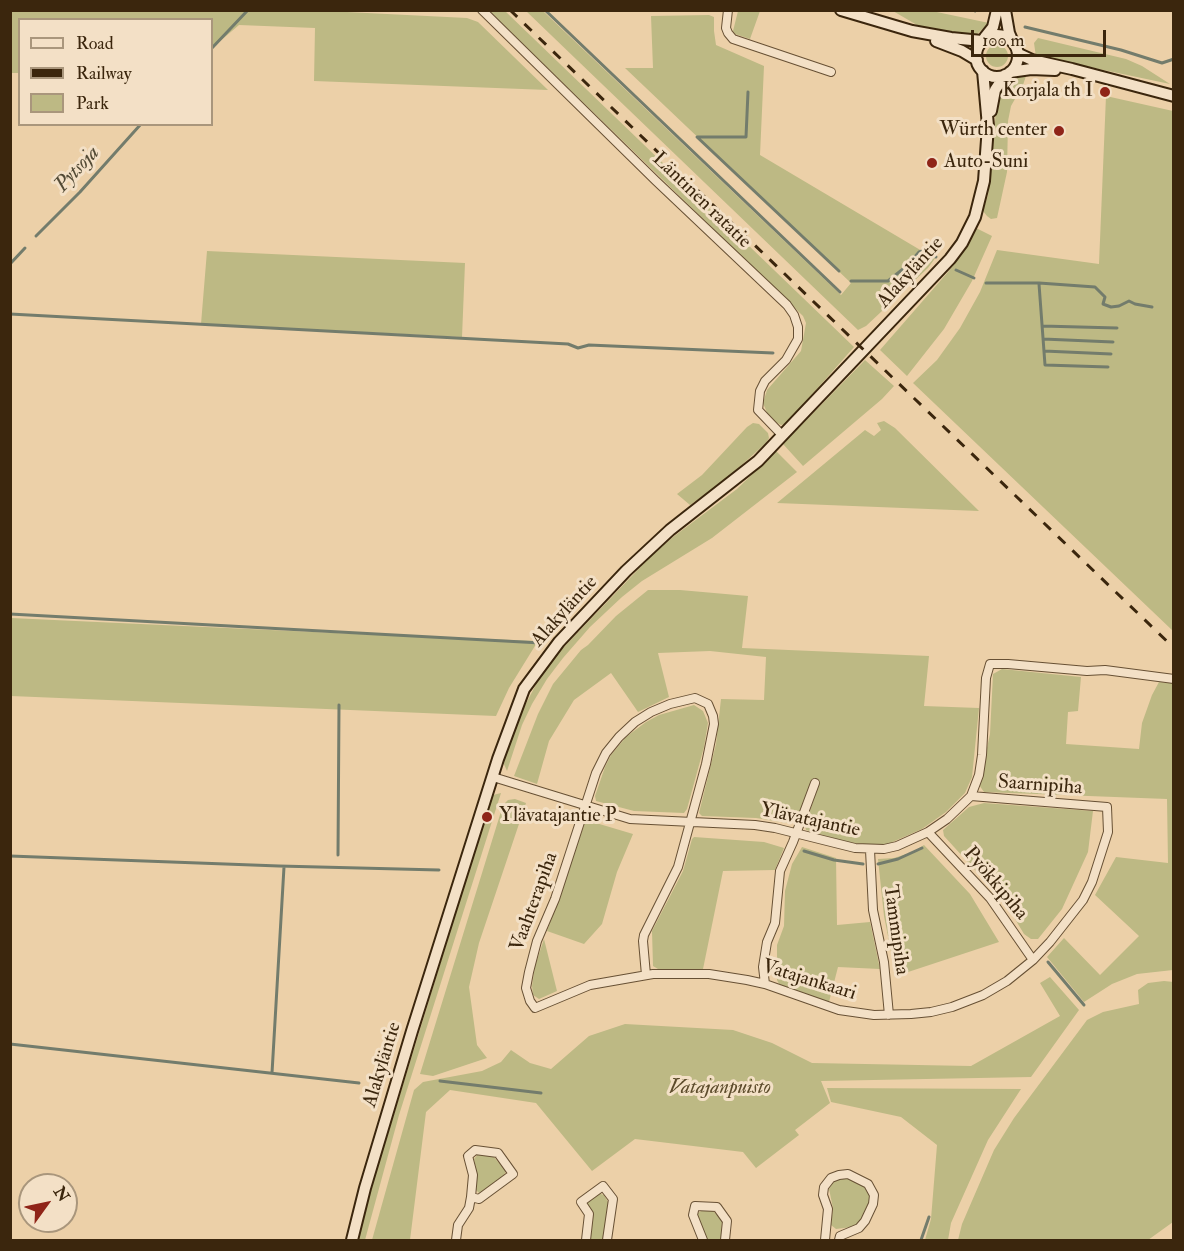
<!DOCTYPE html>
<meta charset="utf-8">
<style>
body{margin:0}
#map{position:relative;width:1184px;height:1251px;overflow:hidden;background:#ecd0a8;font-family:"IM FELL Double Pica",serif}
canvas{display:block}
.frame{position:absolute;inset:0;border:12px solid #3b260d;pointer-events:none}
.legend{position:absolute;left:18px;top:18px;width:195px;height:108px;box-sizing:border-box;background:#f3e0c6;border:2px solid #a9967c;margin:0;padding:8px 10px;list-style:none;font-size:18px;color:#3b260d}
.legend li{display:flex;align-items:center;gap:12px;height:30px}
.legend b{width:30px;border:2px solid #a9967c}
.north{position:absolute;left:18px;top:1173px;width:60px;height:60px;box-sizing:border-box;background:#f3e0c6;border:2px solid #a9967c;border-radius:50%;rotate:57deg;font-size:16px;font-weight:700;line-height:24px;text-align:center;color:#3b260d}
.north::after{content:'';display:block;margin:auto;width:21px;height:27px;background:#8f2418;clip-path:polygon(50% 0,100% 100%,50% 72%,0 100%)}
.scale{position:absolute;left:971px;top:30px;width:135px;height:27px;box-sizing:border-box;border:3px solid #3b260d;border-top:0;padding-left:8px;font-size:18px;line-height:21px;white-space:nowrap;color:#3b260d;-webkit-text-stroke:4px #f3e0c6;paint-order:stroke}
</style>
<div id="map">
<canvas width="1184" height="1251"></canvas>
<div class="frame"></div>
<ul class="legend">
<li><b style="height:8px;background:#f3e0c6"></b>Road</li>
<li><b style="height:8px;background:#3b260d"></b>Railway</li>
<li><b style="height:16px;background:#bdb984"></b>Park</li>
</ul>
<div class="north">N</div>
<div class="scale">100 m</div>
</div>
<script>
const context = document.querySelector('canvas').getContext('2d');
context.lineJoin = 'round';
function fill(path, color) { context.fillStyle = color; context.fill(path, 'evenodd'); }
const shape = rows => new Path2D(rows.map(r => 'M' + r).join(''));
function trace(path, color, width, dash) { context.strokeStyle = color; context.lineWidth = width; context.lineCap = dash ? 'butt' : 'round'; context.setLineDash(dash || []); context.stroke(path); }
function drawText(font, color, halo, rows, align = 'center') {
  context.font = font + ' "IM FELL Double Pica",serif'; context.lineWidth = 6; context.setLineDash([]); context.textBaseline = 'middle'; context.strokeStyle = halo; context.fillStyle = color; for (const [text, x, y, turn = 0] of rows) {
    context.save(); context.translate(x, y); context.rotate((+turn || 0) * Math.PI / 180); context.textAlign = isNaN(turn) ? turn : align; if (halo) context.strokeText(text, 0, 0); context.fillText(text, 0, 0); context.restore();
  }
}
const green = shape([
 [11,10,307,10,467,18,478,22,548,90,314,81,315,28,239,25,212,48,212,20,20,20,19,73,11,73],
 [489,11,505,11,854,347,786,424,781,425,774,421,768,415,763,403,767,390,801,351,806,323,803,316],
 [526,11,543,11,841,295,851,283,625,68,653,68,651,16,709,15,714,17,714,31,716,45,764,66,760,155,922,251,936,257,928,268,866,326,858,330],
 [738,11,760,11,750,39,735,34,733,31],
 [893,11,932,11,989,23,976,35,962,36,922,28],
 [1038,38,1126,59,1142,66,1170,84,1075,64,1044,60,1036,57,1034,43],
 '986 56a11 11 0 1 1 22 0a11 11 0 1 1-22 0Z',
 [1027,73,1023,85,1011,106,1008,121,1007,172,997,218,991,219,987,216,983,211,988,195,992,163,997,94,1009,78],
 [1106,96,1173,111,1173,631,913,383,937,360,960,328,980,292,997,250,1099,264],
 [976,228,992,236,972,281,944,329,907,376,880,350,948,272,959,258],
 [207,251,465,263,462,337,201,324],
 [865,360,894,386,882,399,803,466,783,444],
 [884,421,895,428,979,511,777,503,865,430,874,436,881,430,877,423],
 [753,423,759,424,768,433,769,438,766,443,723,482,690,505,677,494,702,475,747,427],
 [776,451,797,472,712,538,642,581,622,597,590,627,563,658,547,679,532,704,522,725,507,771,503,762,512,730,541,675,562,649,651,556,673,537,737,489],
 [648,590,680,590,748,596,742,648,929,656,924,706,979,708,972,777,965,793,946,812,922,829,888,844,872,845,847,842,806,830,805,826,818,786,811,786,796,821,787,823,756,818,702,816,699,813,716,744,721,699,764,700,766,657,710,651,658,653,669,697,638,712,611,673,574,700,549,741,537,784,514,776,538,714,553,684,581,650,588,645,616,616],
 [11,618,335,633,538,641,509,688,496,716,11,696],
 [1002,669,1081,677,1078,711,1068,712,1066,744,1139,749,1142,723,1152,695,1159,682,1172,683,1174,685,1173,970,1137,974,1112,984,1084,1002,1047,957,1064,938,1100,975,1139,936,1095,895,1116,857,1168,863,1167,799,984,792,979,785,990,734,993,674],
 [694,705,703,711,708,723,704,747,687,809,684,813,634,811,596,801,595,796,605,767,611,755,626,737,646,722,659,715],
 [501,793,399,1115,365,1240,357,1240,375,1176,490,802,493,795],
 [515,799,526,803,479,943,469,987,477,1045,487,1058,433,1076,420,1074,503,805,508,800],
 [984,803,1093,811,1088,852,1062,909,1038,939,1031,939,1024,934,1006,904,944,836,943,830,969,807],
 [586,820,633,834,617,872,602,924,584,944,547,931],
 [694,837,764,842,784,848,775,870,723,871,703,969,658,969,653,966,652,931,683,871,692,839],
 [924,845,970,894,999,942,896,976,884,916,878,859,894,858,913,852],
 [802,847,836,858,837,925,870,922,880,969,838,967,829,1002,779,984,777,980,777,945,784,926,785,891,792,864],
 [544,939,557,991,539,999,533,995,532,986,535,966],
 [1050,977,1079,1010,1031,1077,821,1081,830,1103,795,1130,799,1135,756,1168,743,1152,635,1139,592,1171,536,1103,450,1090,426,1112,410,1240,372,1240,414,1090,423,1082,482,1071,501,1062,511,1050,530,1063,551,1069,589,1036,625,1024,733,1030,772,1043,812,1063,971,1066,1060,1016,1040,983],
 [1164,981,1174,982,1173,1222,1148,1240,958,1240,962,1224,994,1150,1014,1118,1087,1020,1103,1012,1139,1004,1138,990,1148,983],
 [827,1088,1021,1089,988,1140,951,1223,948,1240,925,1240,931,1219,937,1145,901,1117,831,1102],
 [479,1153,493,1156,506,1171,503,1177,479,1193,476,1190,477,1175,474,1159],
 [846,1178,865,1184,871,1194,869,1204,859,1223,852,1227,836,1229,831,1225,833,1208,829,1189,834,1181],
 [598,1193,604,1195,608,1202,603,1240,590,1240,593,1215,587,1203],
 [703,1210,713,1211,720,1218,722,1222,721,1240,707,1240,698,1217,698,1213]
]);
const stream = shape([
 [545,10,840,292],
 [973,10,975,11],
 [1025,27,1121,50,1162,63,1174,59],
 [212,48,248,10],
 [748,92,746,137,697,137,839,271],
 [36,236,80,192,141,124],
 [10,264,25,248],
 [956,270,974,278],
 [851,281,888,281,908,265,919,252,922,251,936,257],
 [986,283,1039,283,1095,287,1105,297,1103,304,1111,307,1119,306,1129,301,1135,304,1152,307],
 [1039,284,1045,365,1108,367],
 [10,314,568,344,578,348,589,345,773,353],
 [1042,326,1117,328],
 [1043,339,1113,342],
 [1044,351,1111,354],
 [10,614,541,643],
 [804,851,834,860,863,864],
 [338,855,339,705],
 [10,856,279,866,439,870],
 [878,864,898,859,922,848],
 [1048,962,1084,1005],
 [10,1044,359,1083],
 [272,1073,284,867],
 [440,1081,541,1093],
 [921,1240,929,1217]
]);
const street = shape([
 [482,10,656,181,787,305,794,315,798,327,798,339,786,360,765,381,760,391,758,410,782,435],
 [728,10,726,28,728,33,733,39,831,72],
 [493,777,630,819,755,825,775,828,855,848,884,849,897,846,928,832,947,819,971,796,979,775,982,755,986,678,990,664,1008,664,1087,671,1105,670,1174,679],
 [928,832,990,898,1033,960],
 [870,850,873,910,884,962,889,1015],
 [646,975,643,941,644,935,678,867,706,764,714,724,713,716,708,704,695,698,670,704,651,712,635,722,619,737,606,753,596,773,555,899,537,941,529,972,526,988,530,1001,535,1008,590,985,653,974,709,974,747,980,765,984,839,1010,874,1015,911,1014,931,1012,952,1007,983,995,1007,981,1033,960,1050,942,1083,900,1092,882,1108,832,1107,807,971,796],
 [765,984,763,967,767,942,775,923,780,871,793,842,815,783],
 [456,1240,458,1225,469,1208,471,1197,473,1175,468,1156,475,1150,498,1153,513,1174,479,1199,471,1197],
 [586,1240,589,1214,581,1202,603,1186,613,1199,607,1240],
 [703,1240,693,1215,695,1206,717,1207,727,1221,725,1240],
 [825,1240,828,1209,823,1195,824,1187,831,1178,839,1175,848,1174,868,1184,874,1195,873,1204,865,1221,859,1228,840,1236,839,1240]
]);
const secondary = shape([
 [841,10,912,31,951,38,982,41],
 [1005,10,1009,33,1012,40],
 '976 56a21 21 0 1 1 42 0a21 21 0 1 1-42 0Z',
 [985,37,993,27,997,10],
 [936,41,962,51,977,60],
 [1019,54,1032,60,1072,69,1174,96],
 [1010,72,1031,69,1055,70],
 [991,111,995,90,1005,75],
 [352,1240,365,1188,412,1031,498,759,524,689,559,642,626,571,670,530,758,461,950,259,962,243,975,217,984,181,988,126,983,71]
]);
const rail = shape([
 [510,10,1174,648]
]);
const markers = [
 [1105,92,6,"#8f2418"],
 [1059,131,6,"#8f2418"],
 [932,163,6,"#8f2418"],
 [487,817,6,"#8f2418"]
];
const poiNames = [
 ["Korjala th I",1093,92],
 ["Würth center",1047,131],
 ["Auto-Suni",944,163,"left"],
 ["Ylävatajantie P",499,817,"left"]
];
const streetNames = [
 ["Läntinen ratatie",701,201,44],
 ["Alakyläntie",911,273,-48],
 ["Alakyläntie",565,612,-48],
 ["Saarnipiha",1040,786,4],
 ["Ylävatajantie",810,821,12],
 ["Pyökkipiha",995,884,50],
 ["Vaahterapiha",535,902,-70],
 ["Tammipiha",895,930,82],
 ["Vatajankaari",809,981,17],
 ["Alakyläntie",383,1065,-73]
];
const parkNames = [
 ["Vatajanpuisto",720,1089]
];
const waterNames = [
 ["Pytsoja",78,170,-47]
];
fill(green, '#bdb984');
trace(stream, '#737c6c', 3);
trace(street, '#675034', 10);
trace(secondary, '#3b260d', 14);
trace(street, '#f3e0c6', 8);
trace(secondary, '#f3e0c6', 10);
trace(rail, '#3b260d', 3, [10, 10]);
for (const [x, y, r, color] of markers) { const dot = new Path2D(); dot.arc(x, y, r, 0, 2 * Math.PI); context.fillStyle = color; context.fill(dot); trace(dot, '#f3e0c6', 2); }
drawText('20px', '#3b260d', '#f3e0c6', poiNames, 'right');
drawText('20px', '#3b260d', '#f3e0c6', streetNames);
drawText('italic 20px', '#5c4b2b', '#f3e0c6', parkNames);
drawText('italic 21px', '#524a35', '#f3e0c6', waterNames);
</script>
